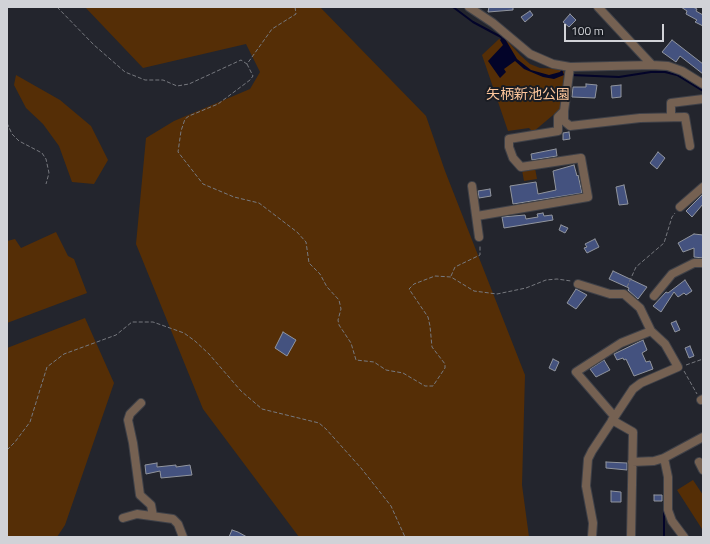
<!DOCTYPE html>
<meta charset="utf-8">
<style>
body{margin:0}
#map{position:relative;width:710px;height:544px;overflow:hidden;background:#23252d;font-family:"Titillium Web",sans-serif}
canvas{display:block}
.frame{position:absolute;inset:0;border:8px solid #d1d2d7;pointer-events:none}
.scale{position:absolute;left:564px;top:24px;width:100px;height:18px;box-sizing:border-box;border:2px solid #d1d2d7;border-top:0;padding-left:5px;font-size:12px;line-height:14px;white-space:nowrap;color:#d1d2d7;-webkit-text-stroke:3px #191c23;paint-order:stroke}
</style>
<div id="map">
<canvas width="710" height="544"></canvas>
<div class="frame"></div>
<div class="scale">100 m</div>
</div>
<script>
const context = document.querySelector('canvas').getContext('2d');
context.lineJoin = 'round';
function fill(path, color) { context.fillStyle = color; context.fill(path, 'evenodd'); }
const shape = rows => new Path2D(rows.map(r => 'M' + r).join(''));
function trace(path, color, width, dash) { context.strokeStyle = color; context.lineWidth = width; context.lineCap = dash ? 'butt' : 'round'; context.setLineDash(dash || []); context.stroke(path); }
function drawText(font, color, halo, rows, align = 'center') {
  context.font = font + ' "Titillium Web","Noto Sans JP",sans-serif'; context.lineWidth = 4; context.setLineDash([]); context.textBaseline = 'middle'; context.strokeStyle = halo; context.fillStyle = color; for (const [text, x, y, turn = 0] of rows) {
    context.save(); context.translate(x, y); context.rotate((+turn || 0) * Math.PI / 180); context.textAlign = isNaN(turn) ? turn : align; if (halo) context.strokeText(text, 0, 0); context.fillText(text, 0, 0); context.restore();
  }
}
const green = shape([
 [85,7,320,7,426,116,445,171,525,375,522,485,529,537,299,537,203,409,136,244,146,138,174,121,250,89,260,72,246,44,143,68],
 [504,37,520,55,530,64,540,68,562,69,564,72,562,105,559,110,533,132,529,128,508,131,482,55,499,39,501,40],
 [16,75,60,100,91,126,108,160,94,184,72,182,59,146,43,124,26,108,14,85],
 [535,168,537,179,524,181,522,170],
 [56,232,68,256,74,259,87,293,7,323,7,241,15,239,21,248],
 [85,318,114,383,65,525,57,537,7,537,7,348],
 [693,480,703,495,702,529,677,490]
]);
const water = shape([
 [504,37,517,59,531,70,549,75,560,72,562,69,564,75,554,79,543,77,524,69,515,61,504,69,506,72,500,78,488,61,503,45,500,40]
]);
const stream = shape([
 [453,7,473,22,501,37,503,40],
 [571,75,619,77,651,72,665,72,677,75,703,91],
 [664,537,664,509]
]);
const building = shape([
 [489,7,513,7,513,10,488,12,489,7],
 [681,7,693,7,697,9,696,11,703,15,703,26,695,22,697,20,686,14,687,11,681,7],
 [530,11,533,15,525,22,521,17,530,11],
 [570,14,576,20,569,27,563,22,570,14],
 [672,40,703,64,703,74,680,56,676,62,662,52,672,40],
 [586,84,597,85,595,98,572,97,573,87,586,87,586,84],
 [621,85,621,97,612,98,611,86,621,85],
 [569,132,570,139,563,140,563,133,569,132],
 [556,149,557,156,532,160,531,154,556,149],
 [658,152,665,158,657,169,650,163,658,152],
 [574,165,577,176,578,175,582,193,513,204,510,186,536,182,538,194,556,190,553,171,574,165],
 [624,185,628,204,619,205,616,187,624,185],
 [490,189,491,196,479,198,478,191,490,189],
 [703,194,703,204,692,217,686,211,703,194],
 [543,213,544,216,552,215,553,220,504,228,502,217,525,215,526,219,538,217,537,214,543,213],
 [561,225,568,228,565,233,559,230,561,225],
 [694,234,703,235,703,258,694,257,694,248,683,252,678,243,694,234],
 [595,239,599,247,587,253,584,248,587,247,585,244,595,239],
 [613,271,647,287,638,299,628,290,629,288,609,279,613,271],
 [685,280,692,291,686,295,684,293,678,297,674,292,661,312,653,306,666,292,668,293,685,280],
 [576,289,587,295,576,309,567,303,576,289],
 [676,321,680,330,675,332,671,323,676,321],
 [283,332,296,340,287,356,275,348,283,332],
 [643,340,647,350,642,353,646,362,650,361,653,369,634,376,626,359,624,360,623,358,617,360,614,354,643,340],
 [690,346,694,356,689,358,685,348,690,346],
 [553,359,559,362,555,371,549,368,553,359],
 [604,360,610,370,596,377,590,369,604,360],
 [606,462,627,463,627,470,606,468,606,462],
 [157,463,157,467,176,465,176,467,190,465,192,475,161,478,160,471,146,474,145,465,157,463],
 [611,491,621,492,621,502,611,502,611,491],
 [654,495,662,495,662,501,654,501,654,495],
 [232,530,238,532,247,537,229,537,232,530]
]);
const path = shape([
 [57,7,94,45,125,72,145,80,163,80,177,86,189,84,241,60,247,64,272,29,296,14,295,7],
 [247,64,253,76,250,80,218,104,189,116,185,119,181,131,178,152,203,184,234,197,259,203,297,232,306,242,309,263,320,274,327,287,339,300,341,309,338,320,339,325,351,343,356,360,374,362,386,370,403,373,425,386,433,386,445,368,445,364,432,347,430,326,428,317,409,289,414,284,435,276,451,277,474,291,497,294,526,288,546,280,557,279,571,281],
 [7,123,12,134,19,141,42,153,46,159,49,173,46,184],
 [451,276,455,267,480,255,480,245],
 [627,287,636,267,664,243,672,217,675,213],
 [686,365,703,359],
 [684,371,697,394],
 [7,450,15,442,30,422,47,367,64,354,116,335,132,322,153,322,184,333,195,341,209,354,241,391,262,409,319,423,326,429,361,468,391,506,405,537]
]);
const minor = shape([
 [469,7,493,23,530,54,553,64,570,67,652,65,668,66,682,71,703,84],
 [598,7,652,65],
 [564,111,564,121,570,126,640,118,685,117,690,146],
 [671,117,671,103,703,99],
 [472,186,479,237],
 [680,207,703,187],
 [477,216,588,197,581,158,521,167,513,158,509,147,509,139,558,131,558,117,564,111,570,67],
 [578,284,610,294,624,294,640,308,651,331],
 [654,296,672,274,694,263,703,263],
 [701,400,703,399],
 [141,403,130,414,128,420,133,443,140,495,151,505,153,516],
 [612,420,633,432,631,537],
 [664,458,668,477,668,510,672,521,684,537],
 [632,462,654,461,664,458,703,437],
 [699,462,703,470],
 [123,518,137,514,173,519,178,524,183,537],
 [592,537,593,523,586,486,588,459,592,451,633,389,641,383,678,367,665,344,651,331,621,343,576,372,614,416]
]);
const parkNames = [
 ["矢柄新池公園",528,96]
];
fill(green, '#552e06');
fill(water, '#030429');
trace(stream, '#030429', 2);
fill(building, '#44527f');
trace(building, '#91959e', 1);
trace(minor, '#3f4148', 10);
trace(path, '#77797f', 1, [4, 2]);
trace(minor, '#756152', 8);
drawText('14px', '#fdc69b', '#191c23', parkNames);
</script>
